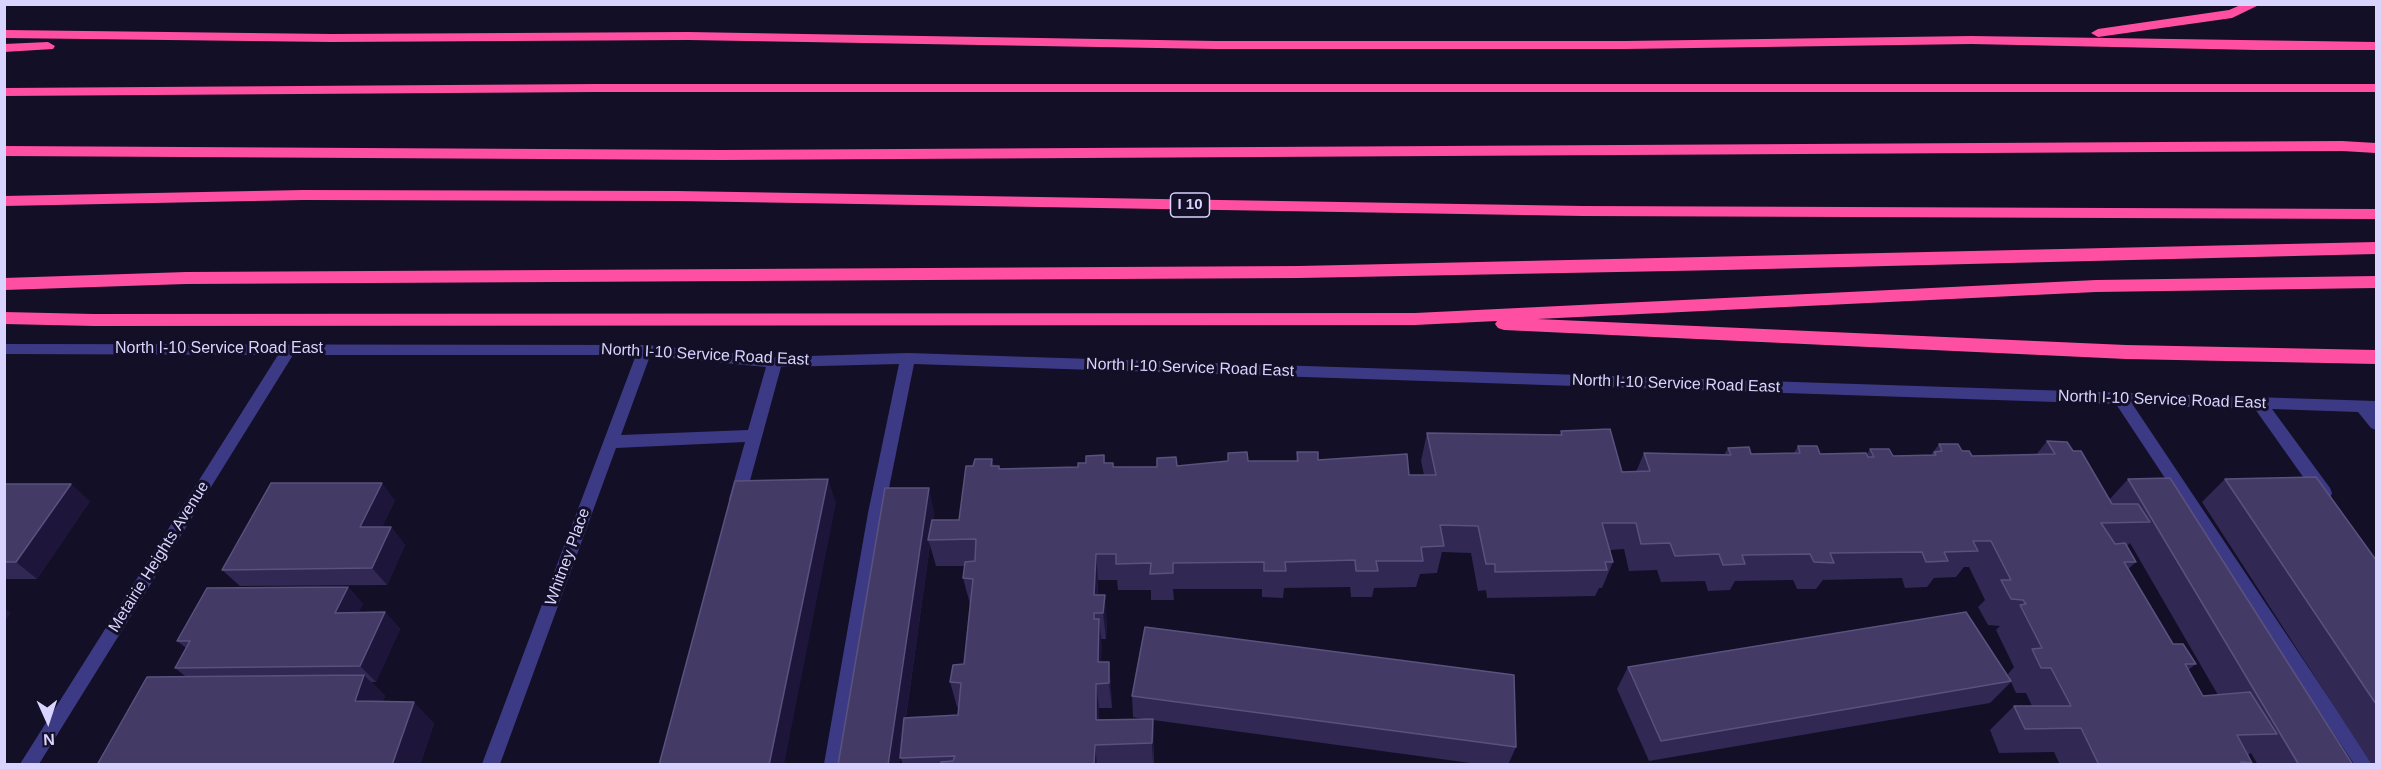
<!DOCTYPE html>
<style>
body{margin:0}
#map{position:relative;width:2381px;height:769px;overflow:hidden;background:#130f26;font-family:Arial,sans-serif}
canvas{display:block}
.frame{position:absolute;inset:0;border:6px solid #d9d4ff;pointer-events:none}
.north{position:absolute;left:18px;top:691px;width:60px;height:60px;-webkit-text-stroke:4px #130f26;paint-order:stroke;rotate:177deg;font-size:16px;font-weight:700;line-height:24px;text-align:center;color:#d9d4ff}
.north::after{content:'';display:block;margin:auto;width:21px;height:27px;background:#d9d4ff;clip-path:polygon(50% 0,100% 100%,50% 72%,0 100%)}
</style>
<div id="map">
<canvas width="2381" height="769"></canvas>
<div class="frame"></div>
<div class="north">N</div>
</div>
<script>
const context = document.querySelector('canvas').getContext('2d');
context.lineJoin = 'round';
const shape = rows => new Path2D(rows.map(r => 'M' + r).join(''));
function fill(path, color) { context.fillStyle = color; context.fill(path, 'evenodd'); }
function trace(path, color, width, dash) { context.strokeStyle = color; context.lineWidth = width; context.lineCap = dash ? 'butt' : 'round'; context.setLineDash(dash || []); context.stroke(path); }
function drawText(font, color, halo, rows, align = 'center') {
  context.font = font + ' Arial,sans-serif'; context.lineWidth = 6; context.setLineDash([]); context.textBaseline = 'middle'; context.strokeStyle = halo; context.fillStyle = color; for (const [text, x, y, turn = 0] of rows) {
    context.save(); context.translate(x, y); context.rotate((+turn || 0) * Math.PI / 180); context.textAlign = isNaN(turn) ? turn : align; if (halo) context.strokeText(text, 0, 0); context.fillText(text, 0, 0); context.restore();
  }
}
const minor = shape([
 [4,344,645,345,775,357,908,353,2376,401,2376,430,2371,428,2358,412,2272,409,2330,488,2332,493,2330,498,2324,500,2318,498,2255,409,2133,405,2373,764,2354,764,2116,404,914,364,884,513,842,764,824,764,868,513,899,364,781,367,745,499,743,504,737,506,731,504,729,499,745,442,616,448,500,764,482,764,636,355,293,355,39,764,20,764,278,355,4,354,4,344],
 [650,356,766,367,748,430,621,435,650,356]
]);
const highway = shape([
 [2243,4,2261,4,2232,18,2098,37,2091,33,2098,29,2229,10,2243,4],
 [4,30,332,34,688,32,1216,41,1625,41,1971,36,2376,42,2376,50,2257,50,1971,44,1625,49,1216,49,688,40,332,42,4,38,4,30],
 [48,42,55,46,53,49,4,52,4,44,48,42],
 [596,84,2376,84,2376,92,596,92,4,96,4,88,596,84],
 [2342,141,2376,143,2376,153,2342,151,722,160,4,156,4,146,722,150,2342,141],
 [303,190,677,191,1583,206,2376,209,2376,219,1583,216,677,201,303,200,4,206,4,196,303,190],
 [2376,242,2376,254,1724,270,1299,278,186,284,4,290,4,278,186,272,1299,266,2376,242],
 [2376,276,2376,288,2096,292,1537,319,2126,345,2376,350,2376,364,2126,359,1504,330,1498,328,1495,324,1497,321,1415,325,94,326,4,324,4,312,94,314,1415,313,2096,280,2376,276]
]);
const wall = shape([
 [1561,431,1622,472,1636,472,1644,453,1724,455,1728,448,1751,454,1794,453,1798,446,1820,454,1867,454,1870,449,1893,456,1931,455,1939,444,1962,451,1972,456,2036,455,2047,441,2073,451,2109,500,2128,479,2353,765,2258,765,2251,753,2248,755,2252,763,2249,765,2060,765,2054,752,1999,753,1990,730,2014,706,2032,706,2026,693,2016,693,2011,682,1990,703,1649,761,1617,689,1628,667,2010,679,2008,674,2014,667,1996,630,2000,626,1988,625,1978,607,1985,600,1969,567,1964,567,1956,577,1934,578,1927,587,1905,588,1902,578,1823,580,1816,589,1797,589,1793,580,1735,581,1730,590,1708,591,1705,581,1661,582,1657,570,1629,571,1624,549,1610,550,1613,562,1602,588,1599,588,1595,596,1487,598,1486,590,1478,591,1471,553,1442,552,1437,573,1420,574,1416,587,1374,588,1372,597,1351,597,1350,587,1284,588,1283,598,1262,597,1262,589,1173,589,1174,600,1151,600,1151,590,1118,590,1117,580,1098,580,1098,595,1107,621,1106,639,1101,639,1101,662,1109,662,1111,687,1112,708,1099,708,1099,719,1143,719,1133,717,1132,696,1516,747,1508,765,1485,765,1153,720,1154,743,1154,765,903,765,900,756,899,765,838,765,934,511,933,520,959,520,973,466,992,459,994,466,999,469,1078,467,1104,455,1105,463,1113,467,1177,466,1248,461,1296,461,1297,452,1318,460,1409,475,1424,475,1421,461,1427,433,1560,435],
 [2130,543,2218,695,2203,696,2188,670,2196,664,2173,644,2128,569,2136,562,2126,547],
 [930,545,936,566,965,566,963,578,970,604,964,664,950,682,957,707,959,707,958,715,906,717],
 [2225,479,2376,560,2376,765,2372,765,2202,502],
 [4,484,90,501,37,579,4,579],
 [395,500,382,527,391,527,405,545,387,585,240,586,222,570],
 [348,587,363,604,358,613,385,612,400,629,376,682,371,682,385,696,383,701,434,723,420,765,97,765,185,676,175,668,186,648,177,641]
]);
const shadedWall = shape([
 [828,479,836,503,784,765,769,765],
 [382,483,395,500,374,544,360,527],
 [71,484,90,501,37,579,16,562],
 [929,488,934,511,931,540,928,540,930,545,899,765,888,765],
 [391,527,405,545,387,585,372,568],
 [1096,554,1098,580,1097,613,1094,595],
 [348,587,363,604,350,630,335,613],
 [1105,595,1107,621,1106,639,1103,613],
 [4,608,11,613,4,622],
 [385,612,400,629,376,682,360,666],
 [1099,619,1102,645,1101,683,1098,662],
 [1109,662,1111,687,1112,708,1109,683],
 [364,675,385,696,376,722,355,701],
 [1096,684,1099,708,1098,744,1096,720],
 [414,702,434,723,420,765,392,765],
 [1153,719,1154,743,1153,765,1152,743],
 [1095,745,1097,765,1094,765]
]);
const building = shape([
 [1610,429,1622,472,1650,471,1644,453,1731,455,1728,448,1749,447,1751,454,1800,453,1798,446,1817,446,1820,454,1866,453,1868,457,1874,457,1870,449,1889,449,1893,456,1936,455,1934,452,1942,451,1939,444,1958,444,1962,451,1969,451,1972,456,2055,454,2047,441,2067,442,2073,451,2081,451,2112,504,2138,504,2150,522,2101,523,2115,544,2125,543,2136,562,2124,562,2173,644,2183,644,2196,664,2185,664,2203,696,2250,692,2277,734,2237,735,2252,763,2241,762,2242,765,2099,765,2081,728,2025,729,2014,706,2071,706,2051,668,2041,668,2032,649,2042,648,2020,605,2026,604,2023,600,2011,599,2001,580,2011,580,1991,541,1973,541,1978,551,1944,552,1948,561,1926,562,1922,552,1830,553,1834,563,1814,562,1810,554,1742,555,1745,564,1723,565,1719,554,1675,556,1670,543,1641,544,1636,523,1602,523,1613,562,1605,562,1607,570,1495,572,1495,564,1486,564,1478,526,1440,525,1444,546,1421,547,1423,561,1376,561,1378,571,1356,571,1355,560,1285,562,1286,571,1264,571,1264,562,1173,563,1173,573,1150,574,1151,563,1116,564,1116,554,1096,554,1094,595,1105,595,1103,613,1094,613,1094,619,1099,619,1098,662,1109,662,1109,683,1096,684,1096,720,1153,719,1152,743,1095,745,1094,765,940,765,941,762,953,761,955,756,900,758,904,718,958,715,961,683,950,682,953,665,964,664,973,579,963,578,965,562,975,561,976,539,928,540,932,520,959,520,966,466,973,466,975,459,992,459,991,466,999,466,999,469,1078,467,1078,463,1086,463,1086,456,1104,455,1104,463,1113,463,1113,467,1157,467,1157,458,1176,457,1177,466,1228,461,1228,453,1247,452,1248,461,1298,461,1297,452,1318,452,1318,460,1407,454,1409,475,1436,475,1427,433,1562,435,1561,431,1610,429],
 [2316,477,2376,560,2376,704,2225,479,2316,477],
 [2170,478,2353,765,2299,765,2128,479,2170,478],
 [828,479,769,765,659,765,735,481,828,479],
 [271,483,382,483,360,527,391,527,372,568,222,570,271,483],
 [4,484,71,484,16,562,4,562,4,484],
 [885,488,929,488,888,765,838,765,885,488],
 [348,587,335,613,385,612,360,666,175,668,190,641,177,641,207,588,348,587],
 [1966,612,2011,681,1661,741,1628,667,1966,612],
 [1145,627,1514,675,1516,747,1132,696,1145,627],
 [364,675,355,701,414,702,392,765,97,765,147,677,364,675]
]);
const shields = [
 [1190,205,39]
];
const shieldNames = [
 ["I 10",1190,205]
];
const streetNames = [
 ["North I-10 Service Road East",219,349],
 ["North I-10 Service Road East",705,355,3],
 ["North I-10 Service Road East",1190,368,2],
 ["North I-10 Service Road East",1676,384,2],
 ["North I-10 Service Road East",2162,400,2],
 ["Metairie Heights Avenue",159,557,-58],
 ["Whitney Place",568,557,-70]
];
fill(minor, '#3d3a85');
fill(highway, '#ff4fa3');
fill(wall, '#312854');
fill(shadedWall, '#1d163a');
fill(building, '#433a66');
trace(building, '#5a527e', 1.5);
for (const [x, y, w] of shields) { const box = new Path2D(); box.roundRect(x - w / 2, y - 12, w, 24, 4.5); context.fillStyle = '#130f26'; context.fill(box); trace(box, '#d9d4ff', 1.5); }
drawText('bold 15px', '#d9d4ff', null, shieldNames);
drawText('16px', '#d9d4ff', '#130f26', streetNames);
</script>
